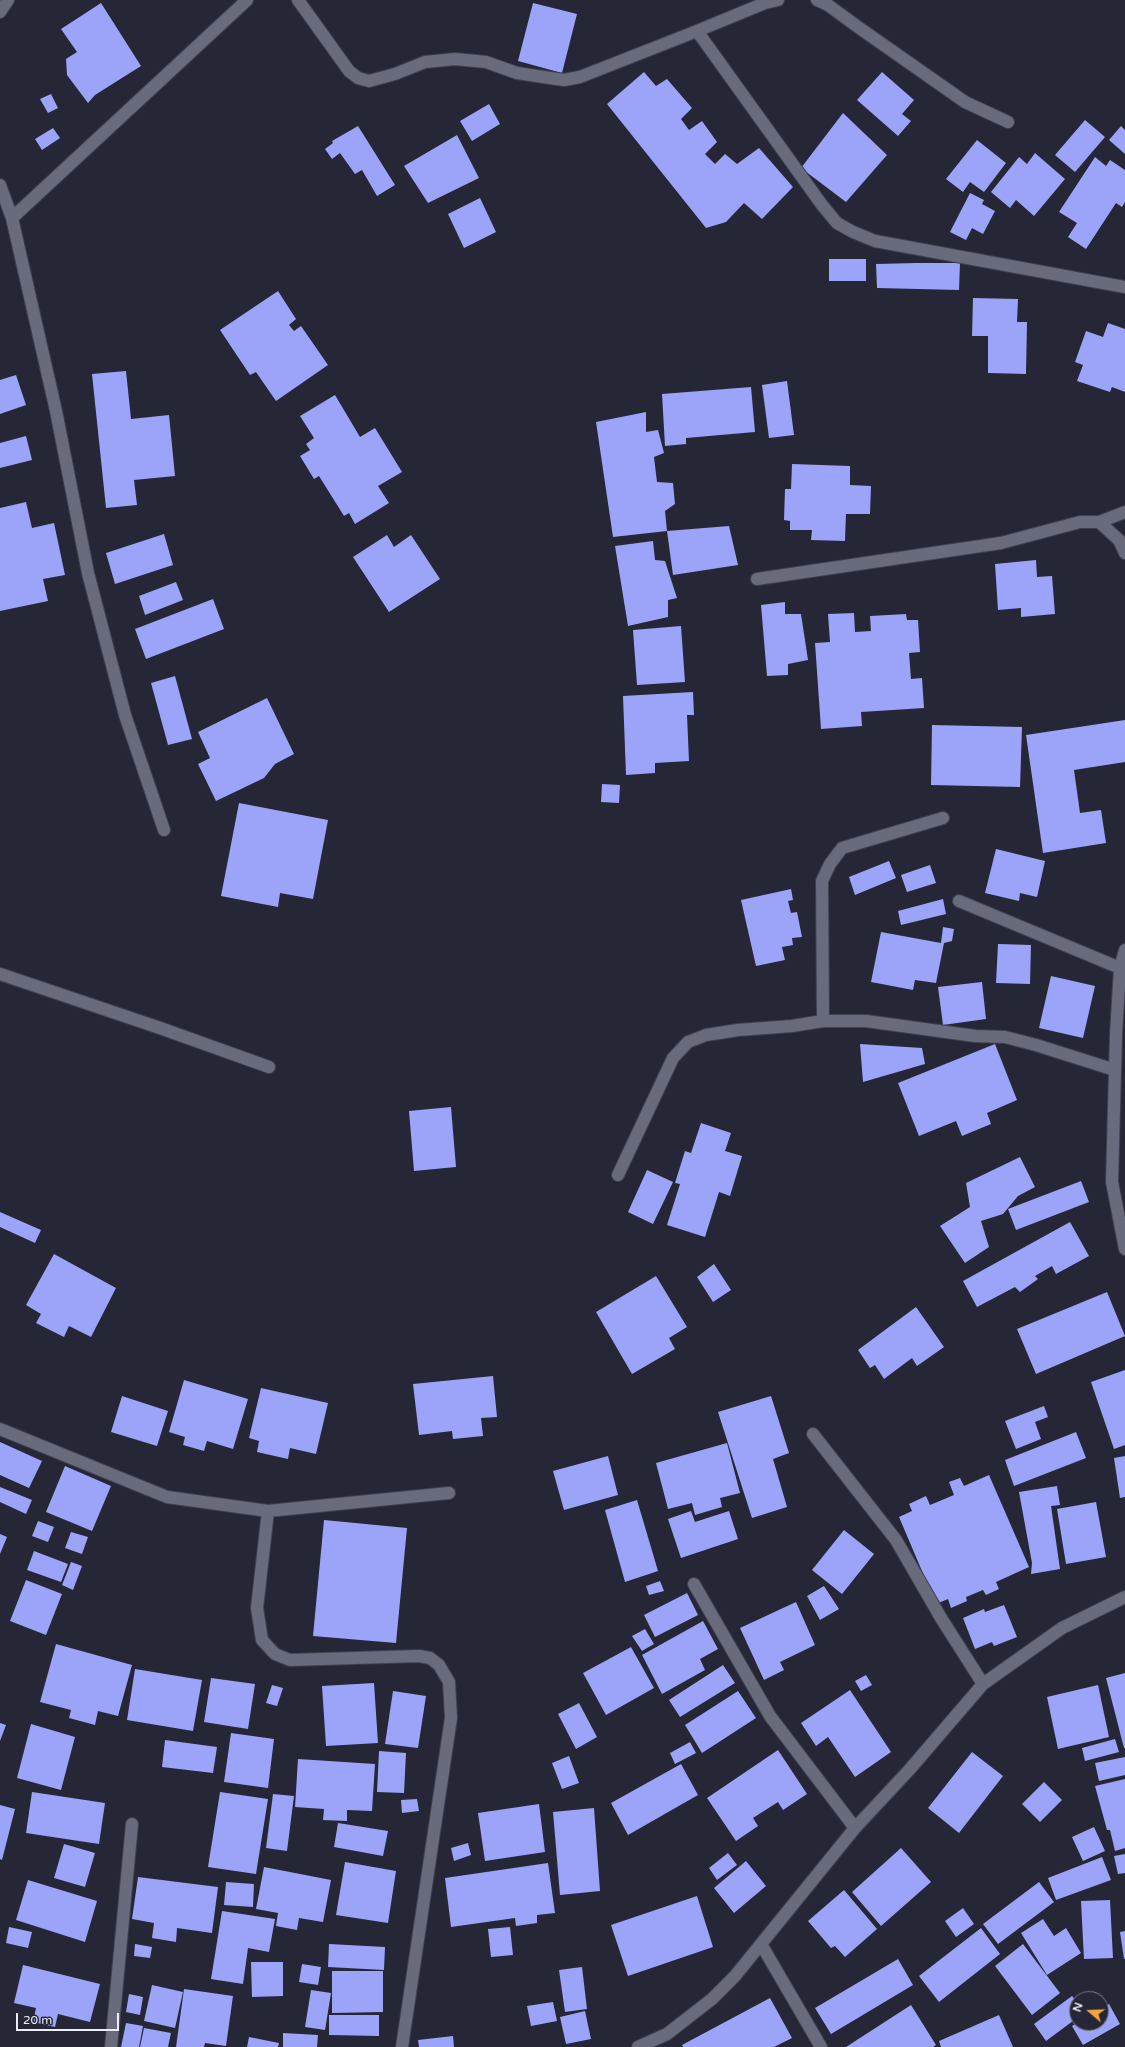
<!DOCTYPE html>
<style>
body{margin:0}
#map{position:relative;width:1125px;height:2047px;overflow:hidden;background:#252736;font-family:"Varela Round",sans-serif}
canvas{display:block}
.north{position:absolute;left:1069px;top:1991px;width:40px;height:40px;box-sizing:border-box;background:#252736;border:1px solid #757684;border-radius:50%;rotate:289deg;font-size:11px;font-weight:700;line-height:16px;text-align:center;color:#ecedf8}
.north::after{content:'';display:block;margin:auto;width:14px;height:18px;background:#f3a442;clip-path:polygon(50% 0,100% 100%,50% 72%,0 100%)}
.scale{position:absolute;left:16px;top:2013px;width:103px;height:18px;box-sizing:border-box;border:2px solid #ecedf8;border-top:0;padding-left:5px;font-size:12px;line-height:14px;white-space:nowrap;color:#ecedf8;-webkit-text-stroke:3px #252736;paint-order:stroke}
</style>
<div id="map">
<canvas width="1125" height="2047"></canvas>
<div class="north">N</div>
<div class="scale">20 m</div>
</div>
<script>
const context = document.querySelector('canvas').getContext('2d');
context.lineJoin = 'round';
function fill(path, color) { context.fillStyle = color; context.fill(path, 'evenodd'); }
const shape = rows => new Path2D(rows.map(r => 'M' + r).join(''));
function trace(path, color, width, dash) { context.strokeStyle = color; context.lineWidth = width; context.lineCap = dash ? 'butt' : 'round'; context.setLineDash(dash || []); context.stroke(path); }
const building = shape([
 [101,3,141,66,95,95,88,103,67,75,66,59,77,52,61,29],
 [533,3,577,14,562,73,518,61],
 [644,72,656,86,667,79,692,108,681,119,689,130,702,121,717,142,705,154,715,164,725,154,737,164,759,148,793,187,762,219,744,203,726,222,706,228,607,104],
 [882,72,914,100,902,114,911,121,898,136,857,100],
 [51,94,58,108,48,113,40,99],
 [489,104,500,124,472,141,460,121],
 [843,113,887,155,846,202,801,168],
 [1085,120,1105,137,1075,172,1055,155],
 [358,126,395,185,377,196,362,170,355,174,340,153,332,159,325,149,333,143,332,141],
 [1121,126,1125,130,1125,154,1109,140],
 [53,128,60,138,42,150,35,139],
 [457,135,479,178,428,203,404,166],
 [977,140,1006,163,984,192,970,182,963,192,946,179],
 [1035,153,1065,179,1034,216,1016,200,1010,208,991,192,1019,157,1027,164],
 [1095,157,1106,166,1110,160,1125,170,1125,202,1122,207,1116,203,1086,249,1068,237,1077,223,1059,212],
 [970,193,984,200,982,204,995,211,983,234,972,228,966,240,950,232],
 [480,198,496,232,464,248,448,214],
 [829,259,866,259,866,281,829,281],
 [916,263,960,263,959,290,877,288,876,264],
 [278,291,296,319,289,325,294,331,301,326,328,365,276,401,256,372,250,375,220,330],
 [973,298,1018,299,1017,322,1027,322,1026,374,988,373,988,336,972,336],
 [1108,323,1125,329,1125,392,1112,387,1110,392,1077,381,1083,365,1075,362,1086,331,1103,337],
 [126,371,131,419,169,415,175,476,134,480,137,505,106,508,92,374],
 [16,375,26,405,0,414,0,380],
 [787,381,794,435,769,438,762,385],
 [751,387,755,432,686,438,686,444,665,446,662,394],
 [335,395,360,437,375,428,402,472,378,486,389,503,355,524,349,513,344,516,319,476,314,479,300,456,310,450,306,444,314,438,300,416],
 [646,412,646,432,658,430,664,453,654,457,657,482,673,483,675,504,665,511,667,531,729,526,738,565,673,575,667,531,613,537,596,422],
 [26,436,32,460,0,468,0,443],
 [792,464,850,466,850,485,871,486,870,514,846,514,845,541,811,540,812,530,790,530,790,521,784,520,785,489,791,489],
 [26,502,32,528,54,523,65,575,43,579,48,601,0,611,0,508],
 [164,534,173,565,115,584,106,553],
 [387,535,394,547,411,535,440,579,389,612,353,557],
 [653,541,655,560,665,561,677,598,668,600,668,617,628,626,615,546],
 [1036,560,1037,577,1052,576,1055,614,1021,617,1021,608,998,610,995,564],
 [176,582,183,600,145,615,139,596],
 [213,599,224,629,146,659,135,629],
 [785,602,785,614,801,614,808,660,788,664,788,675,767,676,761,605],
 [854,613,855,632,871,631,870,616,906,614,907,620,918,620,920,652,909,653,911,679,922,678,924,708,861,712,862,726,821,729,815,643,830,642,828,614],
 [681,626,685,682,637,685,633,630],
 [175,676,192,739,168,745,151,683],
 [693,692,694,715,687,715,689,761,655,763,655,773,626,775,623,696],
 [267,698,294,754,275,764,264,778,216,801,198,764,210,758,198,732],
 [1125,720,1125,762,1074,770,1080,813,1101,810,1106,843,1043,853,1026,735],
 [932,725,1022,727,1020,787,931,785],
 [602,784,620,785,619,803,601,802],
 [239,803,328,820,313,899,280,893,278,907,221,896],
 [996,849,1045,861,1037,897,1020,893,1019,901,985,893],
 [889,861,896,878,855,895,849,877],
 [930,865,936,883,907,892,901,875],
 [791,889,793,900,788,901,791,913,797,912,802,937,792,938,793,945,782,947,785,960,756,966,741,900],
 [943,899,946,914,901,925,898,911],
 [943,927,954,929,952,941,944,943,936,983,915,980,913,990,871,982,881,932,941,943],
 [998,944,1031,945,1030,984,996,983],
 [1051,976,1095,986,1083,1038,1039,1028],
 [982,982,986,1019,943,1025,938,987],
 [860,1044,922,1048,925,1064,863,1082],
 [995,1044,1017,1100,987,1113,991,1124,962,1136,956,1121,919,1136,898,1083],
 [451,1107,456,1167,414,1171,409,1111],
 [701,1123,731,1133,725,1151,742,1156,730,1196,719,1192,705,1237,667,1225,680,1184,675,1183,685,1151,691,1153],
 [1020,1157,1035,1187,1018,1196,1003,1214,981,1221,989,1247,965,1263,940,1226,970,1207,966,1183],
 [647,1170,673,1182,653,1224,628,1212],
 [1081,1181,1089,1202,1016,1230,1008,1209],
 [0,1212,41,1230,35,1243,0,1227],
 [1070,1222,1089,1256,1056,1274,1052,1266,1035,1276,1038,1279,1020,1292,1015,1287,977,1307,963,1281],
 [54,1254,116,1288,91,1337,69,1326,64,1337,36,1323,41,1314,26,1305],
 [714,1264,731,1290,713,1302,697,1277],
 [656,1276,687,1327,669,1338,675,1349,632,1374,596,1312],
 [1107,1292,1125,1336,1036,1374,1017,1329],
 [916,1307,944,1347,917,1366,912,1358,884,1379,875,1365,870,1368,858,1350],
 [1125,1370,1125,1445,1114,1449,1091,1382],
 [493,1376,497,1417,481,1418,483,1436,453,1439,452,1431,419,1435,413,1384],
 [184,1380,248,1399,233,1449,207,1441,204,1451,183,1445,185,1437,169,1432],
 [261,1388,328,1403,316,1454,290,1448,288,1459,257,1452,259,1441,249,1438],
 [122,1396,168,1411,157,1446,111,1432],
 [771,1396,789,1453,773,1459,787,1507,752,1518,718,1412],
 [1044,1406,1048,1417,1035,1422,1041,1439,1016,1449,1005,1421],
 [1076,1432,1086,1458,1014,1486,1005,1460],
 [0,1442,42,1461,29,1488,0,1475],
 [727,1443,740,1493,720,1498,722,1507,695,1515,692,1503,668,1509,656,1463],
 [608,1456,618,1495,564,1510,553,1471],
 [1125,1456,1125,1497,1120,1498,1114,1458],
 [65,1466,111,1486,92,1531,46,1512],
 [989,1475,1029,1567,996,1582,999,1589,986,1595,983,1590,966,1597,967,1601,951,1608,948,1599,936,1604,899,1517,912,1511,909,1504,926,1496,930,1505,954,1495,949,1482,960,1478,964,1486],
 [1057,1486,1060,1505,1051,1506,1060,1569,1031,1574,1032,1563,1019,1492],
 [0,1487,32,1500,26,1514,0,1502],
 [637,1500,658,1571,625,1582,605,1510],
 [1096,1502,1106,1557,1066,1564,1057,1509],
 [691,1511,695,1522,729,1511,738,1539,681,1558,668,1519],
 [324,1520,407,1528,396,1643,313,1636],
 [38,1521,54,1527,48,1542,32,1536],
 [844,1530,874,1554,842,1594,812,1570],
 [71,1532,88,1537,82,1554,65,1548],
 [0,1534,7,1537,0,1554],
 [34,1551,68,1564,61,1582,27,1570],
 [71,1562,82,1566,73,1590,62,1585],
 [26,1580,62,1594,46,1635,10,1621],
 [660,1581,664,1591,649,1595,646,1586],
 [824,1586,839,1609,820,1620,807,1596],
 [687,1593,698,1615,655,1637,644,1615],
 [796,1602,815,1645,780,1662,784,1670,764,1680,740,1628],
 [1004,1605,1017,1637,994,1646,992,1642,975,1649,963,1618,984,1609,985,1612],
 [703,1621,718,1649,700,1659,705,1670,662,1694,642,1655],
 [645,1629,654,1644,642,1651,632,1636],
 [56,1644,132,1665,118,1716,98,1711,95,1725,69,1718,71,1710,40,1702],
 [631,1647,654,1688,606,1715,583,1673],
 [723,1665,735,1683,680,1717,669,1700],
 [135,1669,202,1680,193,1731,127,1720],
 [1125,1673,1125,1748,1124,1748,1106,1678],
 [866,1675,872,1685,861,1691,855,1681],
 [211,1678,255,1684,248,1729,204,1722],
 [374,1683,378,1743,326,1746,322,1686],
 [272,1685,283,1688,277,1706,266,1703],
 [1098,1685,1109,1737,1058,1749,1047,1697],
 [850,1690,891,1752,855,1777,828,1737,816,1746,801,1723],
 [393,1691,426,1696,418,1748,385,1744],
 [738,1691,756,1718,702,1753,685,1725],
 [579,1703,597,1737,576,1749,558,1714],
 [0,1723,6,1725,0,1741],
 [31,1724,75,1737,61,1790,17,1778],
 [231,1733,274,1739,268,1788,224,1782],
 [1115,1739,1119,1752,1085,1761,1082,1748],
 [165,1740,217,1747,213,1773,162,1767],
 [690,1742,696,1753,675,1764,670,1753],
 [778,1750,807,1794,783,1810,778,1802,753,1818,758,1826,736,1841,707,1798],
 [379,1751,406,1753,404,1793,377,1792],
 [972,1752,1003,1776,959,1833,928,1808],
 [569,1756,579,1783,562,1789,552,1763],
 [1125,1757,1125,1775,1099,1781,1095,1763],
 [298,1759,375,1764,372,1811,347,1810,347,1821,323,1820,324,1809,295,1807],
 [681,1764,698,1795,628,1835,611,1803],
 [1125,1779,1125,1848,1115,1851,1110,1830,1107,1830,1095,1786],
 [1044,1782,1062,1800,1040,1822,1022,1804],
 [32,1792,105,1803,99,1844,26,1833],
 [220,1792,268,1799,256,1874,208,1867],
 [273,1794,294,1796,287,1851,266,1848],
 [417,1799,419,1811,402,1813,401,1800],
 [539,1804,545,1852,485,1861,478,1813],
 [0,1805,15,1809,2,1860,0,1859],
 [594,1808,600,1891,560,1895,553,1812],
 [338,1823,388,1831,383,1856,334,1847],
 [1094,1827,1105,1851,1083,1861,1072,1837],
 [468,1843,471,1855,454,1861,451,1848],
 [64,1844,95,1853,85,1887,54,1878],
 [901,1848,931,1882,881,1926,852,1892],
 [728,1853,737,1865,717,1880,709,1868],
 [1125,1854,1125,1873,1118,1874,1114,1856],
 [1102,1857,1111,1880,1056,1900,1048,1878],
 [746,1861,766,1886,734,1913,714,1888],
 [345,1862,396,1871,388,1923,336,1915],
 [548,1863,555,1913,537,1915,537,1923,516,1926,515,1918,451,1927,445,1878],
 [264,1867,331,1880,323,1922,299,1918,297,1930,276,1926,278,1913,256,1909],
 [138,1877,218,1887,212,1933,177,1928,176,1942,152,1938,154,1923,132,1919],
 [28,1880,97,1901,85,1942,16,1920],
 [226,1882,254,1884,253,1907,224,1905],
 [1039,1882,1054,1902,998,1944,983,1924],
 [844,1890,877,1929,845,1957,835,1946,831,1948,808,1921],
 [697,1896,713,1947,628,1976,611,1925],
 [1110,1900,1113,1958,1084,1959,1081,1901],
 [963,1908,974,1924,956,1937,945,1921],
 [222,1911,275,1919,269,1952,248,1948,243,1984,211,1979],
 [1043,1919,1054,1936,1066,1928,1081,1953,1047,1975,1021,1933],
 [9,1927,32,1932,28,1948,6,1943],
 [510,1927,513,1955,491,1957,488,1929],
 [981,1928,1000,1954,939,2002,919,1976],
 [1125,1931,1125,1959,1124,1959,1120,1932],
 [135,1944,152,1947,150,1958,134,1956],
 [329,1944,385,1947,384,1970,328,1967],
 [1023,1944,1060,1993,1032,2015,995,1966],
 [898,1959,913,1985,831,2034,815,2008],
 [251,1962,283,1962,283,1996,252,1997],
 [302,1964,321,1967,318,1985,299,1982],
 [23,1965,100,1984,90,2022,58,2014,55,2027,33,2022,36,2008,14,2003],
 [582,1967,587,2009,565,2012,559,1970],
 [332,1971,383,1971,383,2012,332,2013],
 [152,1985,183,1992,175,2028,144,2021],
 [184,1989,233,1996,226,2046,205,2043,204,2047,176,2047],
 [311,1990,331,1993,325,2030,305,2027],
 [129,1994,143,1997,140,2015,126,2012],
 [1072,1996,1077,2002,1077,2018,1046,2041,1034,2024],
 [770,1998,792,2038,774,2047,683,2047,682,2045],
 [553,2002,557,2021,531,2026,527,2006],
 [1109,2004,1120,2024,1083,2045,1072,2026,1077,2023,1101,2023,1101,2009],
 [911,2005,936,2045,933,2047,846,2047],
 [585,2011,591,2039,566,2044,560,2017],
 [329,2015,379,2015,379,2036,329,2035],
 [999,2015,1013,2047,941,2047,939,2041],
 [126,2023,143,2026,139,2047,121,2047],
 [144,2028,171,2033,168,2047,140,2047],
 [283,2033,318,2035,317,2047,283,2047],
 [453,2036,454,2047,419,2047,418,2040],
 [249,2037,279,2043,278,2047,247,2047]
]);
const minor = shape([
 [298,0,349,71,358,78,369,81,395,74,425,62,455,59,486,62,517,73,550,78,564,80,580,77,697,31,822,205,837,223,853,232,875,241,1125,287],
 [817,0,828,5,858,27,965,102,1008,122],
 [0,12,8,0],
 [697,31,765,3,778,0],
 [0,185,12,218,56,411,88,573,125,715,164,830],
 [12,218,247,0],
 [1099,522,1125,512],
 [757,579,1001,543,1080,522,1099,522,1119,540,1125,553],
 [959,901,1120,968],
 [1125,950,1120,968,1116,1034,1112,1182,1125,1249],
 [0,974,160,1028,269,1067],
 [823,1021,822,881,830,864,842,848,943,818],
 [618,1175,673,1058,688,1042,706,1035,738,1030,792,1026,823,1021,866,1021,975,1036,1005,1037,1036,1045,1115,1070],
 [0,1429,167,1497,268,1511,449,1493],
 [813,1434,896,1540,941,1618,983,1684],
 [268,1511,257,1608,262,1640,275,1654,290,1660,419,1656,430,1658,439,1665,449,1682,451,1718,402,2047],
 [694,1584,770,1716,855,1828],
 [761,1944,821,2047],
 [111,2047,132,1824],
 [638,2047,667,2034,712,1999,735,1976,855,1828,910,1769,983,1684,1062,1628,1125,1597]
]);
fill(building, '#9ba4f9');
trace(minor, '#3f414d', 14);
trace(minor, '#686b7c', 12);
</script>
